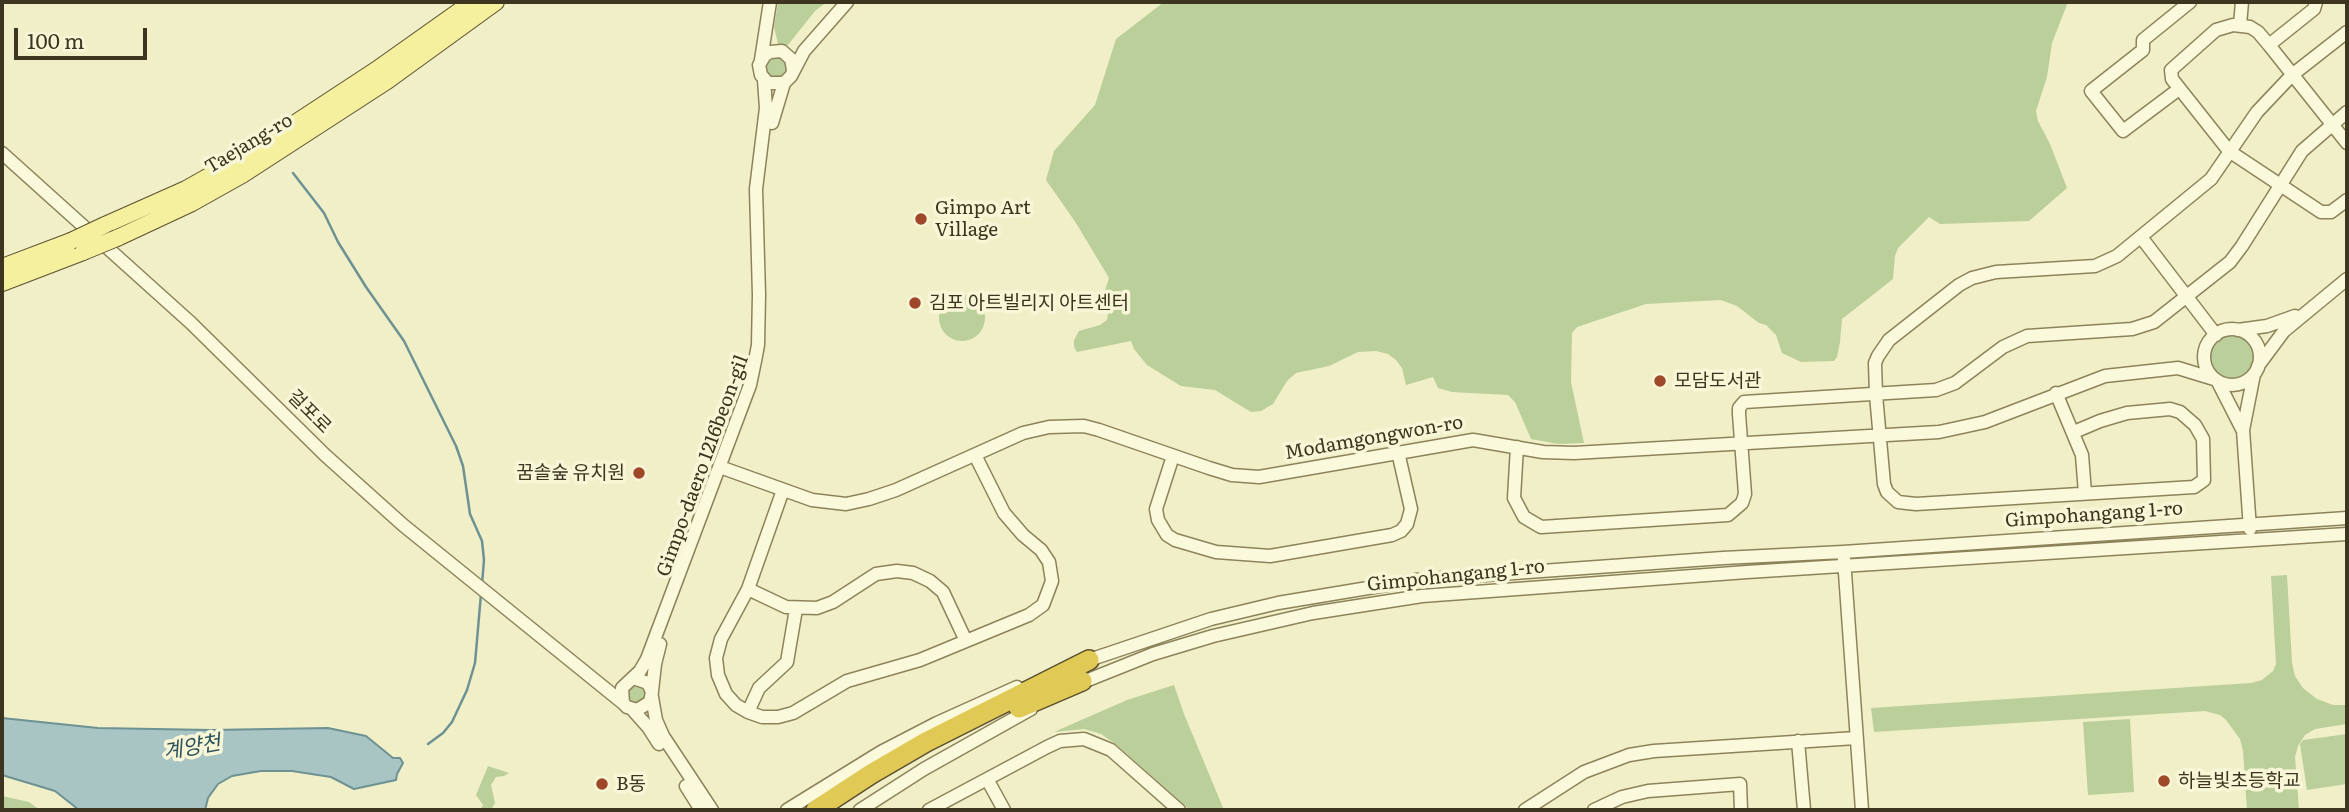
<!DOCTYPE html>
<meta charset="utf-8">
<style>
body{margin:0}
#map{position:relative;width:2349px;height:812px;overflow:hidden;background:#f0efc7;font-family:Literata,serif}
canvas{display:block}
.frame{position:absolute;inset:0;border:4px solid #3d351f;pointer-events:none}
.scale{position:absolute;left:14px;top:28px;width:133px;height:32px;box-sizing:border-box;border:4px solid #3d351f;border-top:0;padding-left:9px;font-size:21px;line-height:24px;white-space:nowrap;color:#3d351f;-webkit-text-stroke:5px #f7f6d7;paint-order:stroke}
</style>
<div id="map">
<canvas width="2349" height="812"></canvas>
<div class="frame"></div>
<div class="scale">100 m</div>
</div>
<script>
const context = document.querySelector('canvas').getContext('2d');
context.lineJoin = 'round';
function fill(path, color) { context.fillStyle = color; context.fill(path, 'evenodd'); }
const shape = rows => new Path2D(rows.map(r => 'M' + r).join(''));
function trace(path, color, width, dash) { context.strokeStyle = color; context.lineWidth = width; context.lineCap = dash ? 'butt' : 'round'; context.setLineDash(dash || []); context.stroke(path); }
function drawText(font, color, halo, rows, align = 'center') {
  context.font = font + ' Literata,"Noto Sans KR",serif'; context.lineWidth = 7; context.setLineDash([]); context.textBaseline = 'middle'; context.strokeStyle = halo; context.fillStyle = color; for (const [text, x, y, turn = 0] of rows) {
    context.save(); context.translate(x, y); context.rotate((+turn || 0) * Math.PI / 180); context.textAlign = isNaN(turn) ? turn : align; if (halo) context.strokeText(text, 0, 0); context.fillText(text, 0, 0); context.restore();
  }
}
const green = shape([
 [778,2,827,2,815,11,788,45,779,48,774,27],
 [1164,2,2068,2,2052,43,2047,77,2036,111,2038,121,2050,144,2067,188,2029,221,1940,224,1929,217,1898,248,1895,256,1893,279,1842,319,1840,342,1837,357,1834,361,1801,362,1782,353,1776,335,1766,325,1759,323,1737,306,1721,300,1646,304,1577,327,1572,333,1571,382,1584,443,1558,444,1531,439,1515,402,1508,395,1452,392,1438,388,1433,377,1406,385,1402,368,1396,360,1388,354,1376,351,1358,352,1329,366,1296,373,1287,381,1273,404,1261,411,1251,412,1215,390,1181,386,1147,365,1134,349,1131,341,1077,352,1074,347,1074,340,1079,331,1100,325,1107,320,1108,313,1103,297,1109,278,1076,223,1046,180,1054,151,1095,105,1116,39],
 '766 68a10 10 0 1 1 20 0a10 10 0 1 1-20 0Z',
 '939 318a23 23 0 1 1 46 0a23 23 0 1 1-46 0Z',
 '2210 358a22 22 0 1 1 44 0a22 22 0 1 1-44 0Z',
 [2287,575,2292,663,2295,676,2303,688,2317,699,2333,705,2347,705,2347,724,2315,729,2305,735,2298,746,2295,757,2299,810,2247,810,2243,751,2240,739,2226,720,2220,715,2205,711,1874,732,1871,708,2251,683,2262,680,2273,671,2276,664,2271,576],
 '627 694a9 9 0 1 1 18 0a9 9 0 1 1-18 0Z',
 [1174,685,1184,714,1224,810,1190,810,1117,745,1101,734,1084,729,1054,732,1127,700],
 [2130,719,2134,792,2088,795,2083,722],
 [2347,734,2347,784,2307,790,2300,744,2303,740],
 [488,766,509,773,504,776,496,777,491,785,495,803,491,810,480,810,483,805,476,795],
 [2,796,29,802,40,810,2,808]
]);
const water = shape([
 [2,718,98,728,211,730,328,728,366,736,393,758,400,758,403,763,397,774,396,780,354,789,331,777,292,771,261,771,232,776,218,784,208,798,205,810,79,810,55,791,2,775,2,718]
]);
const stream = shape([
 [293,173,324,213,338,242,366,287,404,341,456,446,463,466,470,514,482,541,484,560,482,584],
 [428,744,443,733,452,722,467,690,475,663,481,594]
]);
const minor = shape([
 [2240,25,2242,2],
 [2269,45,2314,9,2316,2],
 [761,60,770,2],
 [793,70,791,59,782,51,770,52,765,55,759,65,761,75,768,83,784,83,791,76,804,51,847,2],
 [2179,89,2123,131,2091,91,2143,50,2143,40,2190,2],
 [772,123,784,83],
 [2347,143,2269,45,2258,32,2250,27,2233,25,2216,30,2171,70,2172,79,2229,151,2321,212,2331,212,2347,200],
 [2,153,191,323,325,455,403,525,623,703],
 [2141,237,2216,335],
 '2204 357a28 28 0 1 1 56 0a28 28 0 1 1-56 0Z',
 [2238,330,2267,326,2295,316],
 [2258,366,2284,331,2347,279],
 [2218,382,2242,429],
 [2056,393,2082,455,2085,493],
 [2074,432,2100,421,2127,413,2170,409,2180,412,2195,425,2203,439,2204,480,2194,487,1916,504,1898,502,1887,492,1884,484,1876,395,1875,363,1878,356,1889,340,1959,285,1972,278,1996,272,2095,266,2117,256,2211,179,2257,112,2292,75,2347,32],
 [1517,447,1514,498,1524,517,1541,527,1728,515,1742,503,1745,494,1739,414,1739,408,1744,402,1936,390,1955,383,2003,347,2027,336,2132,329,2154,322,2230,262,2242,246,2302,151,2347,112],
 [1173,456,1156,509,1158,520,1167,535,1175,540,1216,552,1270,556,1392,535,1401,531,1407,524,1411,509,1398,452],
 [720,467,812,500,846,504,869,499,896,490,1023,433,1049,427,1084,426,1099,430,1209,468,1232,475,1259,477,1473,440,1543,452,1574,453,1939,432,1985,422,2105,376,2178,368,2214,379],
 [783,490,748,589,721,639,716,658,718,675,726,694,736,705,748,712,762,717,778,717,793,713,847,681,920,660,1029,615,1043,605,1052,581,1049,562,1041,550,1023,535,1004,513,975,455],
 [2250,529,2243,430,2254,374],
 [1844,559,1862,810],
 [748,589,786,607,817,608,833,602,876,574,897,571,913,573,930,581,943,592,966,641],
 [1083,662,1211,619,1278,603,1416,580,1723,558,1843,552,2347,518],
 [633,678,648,683,652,692,650,702,637,710,627,707,623,703,622,688,640,671,647,659,750,385,755,361,758,345,759,295,756,189,766,108,764,80],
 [1078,684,1153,654,1213,636,1313,613,1422,596,1747,572,2347,534],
 [652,691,655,664,660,644],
 [652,697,656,720,663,736,712,810],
 [632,709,648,727,659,744],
 [748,712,759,688,787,662,796,609],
 [1798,741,1804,810],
 [987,779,1004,810],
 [686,786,701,810],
 [787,810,881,752,937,723,1017,687],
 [860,810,924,769,1031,709],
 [929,810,1047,747,1060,741,1084,739,1111,750,1179,810],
 [1525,810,1584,772,1629,755,1654,751,1856,738],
 [1594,810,1622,797,1648,791,1740,784,1741,810]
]);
const major = shape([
 [105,225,186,189,248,154,376,70,472,2],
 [117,238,192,203,242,175,387,81,496,2],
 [2,267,71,241],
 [2,283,83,252]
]);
const highway = shape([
 [1019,708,1082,681],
 [816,810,871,774,926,742,1089,660]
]);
const majorBridge = shape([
 [71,241,105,225],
 [83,252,117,238]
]);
const markers = [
 [921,219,7,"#9e4729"],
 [915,303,7,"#9e4729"],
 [1660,381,7,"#9e4729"],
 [639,473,7,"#9e4729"],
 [2164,781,7,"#9e4729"],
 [602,784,7,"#9e4729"]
];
const streetNames = [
 ["Taejang-ro",249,144,-31],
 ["걸포로",309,412,45],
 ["Modamgongwon-ro",1374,438,-10],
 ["Gimpo-daero 1216beon-gil",703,466,-70],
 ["Gimpohangang 1-ro",2094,515,-4],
 ["Gimpohangang 1-ro",1456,576,-6]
];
const poiNames = [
 ["Gimpo Art",935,208],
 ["Village",935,230],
 ["김포 아트빌리지 아트센터",929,303],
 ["모담도서관",1674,381],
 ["꿈솔숲 유치원",625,473,"right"],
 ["하늘빛초등학교",2178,781],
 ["B동",616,784]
];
const waterNames = [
 ["계양천",192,748,-10]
];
fill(green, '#bbcf9a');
fill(water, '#a8c4c3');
trace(water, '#6e9293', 2);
trace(stream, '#6e9293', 2.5);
trace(minor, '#8d835b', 15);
trace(major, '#5b4f2f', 18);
trace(highway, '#5b4f2f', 22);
trace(minor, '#faf9db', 12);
trace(major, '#f4f09e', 16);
trace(highway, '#e1c956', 19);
trace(majorBridge, '#5b4f2f', 18, []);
trace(majorBridge, '#f4f09e', 16);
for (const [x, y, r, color] of markers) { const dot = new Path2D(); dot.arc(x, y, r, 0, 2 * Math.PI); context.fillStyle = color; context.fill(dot); trace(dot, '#f7f6d7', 2.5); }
drawText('19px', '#3d351f', '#f7f6d7', streetNames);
drawText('19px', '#3d351f', '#f7f6d7', poiNames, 'left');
drawText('italic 21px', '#2e535d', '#f7f6d7', waterNames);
</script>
